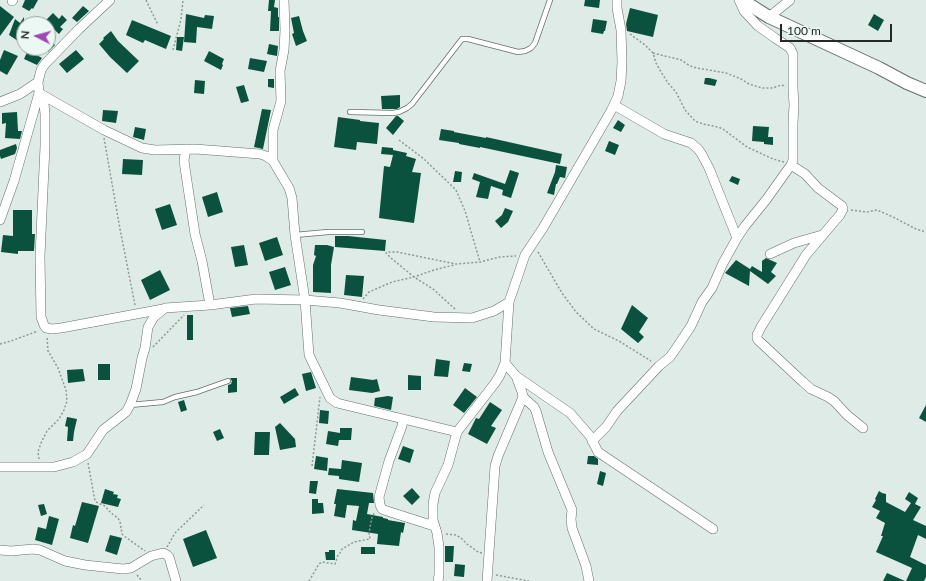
<!DOCTYPE html>
<style>
body{margin:0}
#map{position:relative;width:926px;height:581px;overflow:hidden;background:#dfebe6;font-family:Lato,sans-serif}
canvas{display:block}
.north{position:absolute;left:16px;top:16px;width:40px;height:40px;box-sizing:border-box;background:#ecf8f3;border:1px solid #9ca5a1;border-radius:50%;rotate:276deg;font-size:11px;font-weight:700;line-height:16px;text-align:center;color:#252927}
.north::after{content:'';display:block;margin:auto;width:14px;height:18px;background:#9d48b6;clip-path:polygon(50% 0,100% 100%,50% 72%,0 100%)}
.scale{position:absolute;left:780px;top:24px;width:112px;height:18px;box-sizing:border-box;border:2px solid #252927;border-top:0;padding-left:5px;font-size:12px;line-height:14px;white-space:nowrap;color:#252927;-webkit-text-stroke:3px #ecf8f3;paint-order:stroke}
</style>
<div id="map">
<canvas width="926" height="581"></canvas>
<div class="north">N</div>
<div class="scale">100 m</div>
</div>
<script>
const context = document.querySelector('canvas').getContext('2d');
context.lineJoin = 'round';
function fill(path, color) { context.fillStyle = color; context.fill(path, 'evenodd'); }
const shape = rows => new Path2D(rows.map(r => 'M' + r).join(''));
function trace(path, color, width, dash) { context.strokeStyle = color; context.lineWidth = width; context.lineCap = dash ? 'butt' : 'round'; context.setLineDash(dash || []); context.stroke(path); }
const building = shape([
 [25,0,38,0,33,9,32,8,29,11,22,7],
 [269,0,275,0,274,7,278,8,278,17,279,17,279,31,270,31,271,11,268,11],
 [585,0,600,0,599,8,584,6],
 [0,6,14,17,0,36],
 [83,6,89,11,77,22,72,18],
 [630,8,658,15,653,37,627,31,626,24],
 [53,13,59,19,62,15,67,20,60,27,63,29,59,34,45,21],
 [186,14,204,18,205,15,214,16,212,29,197,27,196,43,184,42],
 [874,14,884,20,878,31,868,25],
 [299,16,303,31,307,41,296,46,292,34,294,33,291,18],
 [24,17,24,45,9,35,15,19,20,23],
 [593,19,607,21,605,31,604,31,603,34,591,32],
 [132,20,171,36,166,49,145,40,143,43,126,35],
 [111,31,118,41,139,61,127,73,110,57,99,44,104,39,103,38],
 [177,37,184,37,182,51,176,50],
 [48,38,55,45,48,52],
 [269,44,278,46,277,56,267,54],
 [4,50,18,56,7,75,0,71,0,60],
 [28,50,42,58,37,65,24,59],
 [76,50,84,59,67,73,59,64],
 [209,51,224,59,222,64,223,65,221,70,204,61],
 [250,58,267,61,264,72,248,69],
 [705,78,709,78,717,80,715,86,704,84],
 [268,79,274,79,274,88,268,87],
 [195,80,205,81,204,94,194,93],
 [244,85,249,101,241,103,236,87],
 [400,95,400,107,397,109,382,109,381,96],
 [262,109,271,110,263,149,254,147],
 [103,110,118,111,116,123,102,121],
 [17,112,18,131,22,131,20,139,5,138,6,123,2,124,2,113],
 [396,116,398,116,404,121,393,135,386,128],
 [338,117,360,120,360,121,379,123,377,144,357,142,356,150,334,147],
 [618,120,625,125,621,132,613,128],
 [753,126,769,127,768,137,773,137,773,145,764,144,764,142,752,141],
 [135,127,146,129,144,140,133,137],
 [441,129,454,131,454,132,486,138,486,137,562,154,560,164,480,147,480,148,459,144,459,143,439,140],
 [609,141,619,145,615,155,605,151],
 [16,144,17,148,15,154,1,159,0,156,0,150],
 [382,147,393,148,393,150,407,153,406,156,416,159,412,172,421,173,414,223,379,218,384,166,390,167,393,155,381,154],
 [123,159,143,160,142,175,122,174],
 [556,165,567,167,565,178,560,177,557,184,556,184,554,195,547,193,555,172],
 [510,170,519,173,511,198,502,195,503,190,491,186,488,199,476,197,480,182,472,179,474,173,505,184],
 [455,171,462,172,461,182,453,182],
 [732,176,740,179,738,185,729,181],
 [217,192,223,212,208,217,202,197],
 [170,204,177,225,162,230,155,209],
 [505,208,513,211,508,222,501,228,495,221,502,215],
 [13,210,32,210,32,234,35,234,34,251,18,251,18,254,1,252,3,235,13,236],
 [335,236,348,236,386,240,385,251,335,247],
 [277,237,283,255,265,261,259,243],
 [244,245,248,265,235,267,231,247],
 [315,245,327,245,334,247,331,265,331,293,313,292,313,265,316,256,314,255],
 [766,258,777,263,771,272,776,276,768,284,750,271,749,286,725,273,736,260,750,269,752,266,762,272,762,261],
 [285,267,291,285,275,290,269,272],
 [160,270,170,290,150,300,141,280],
 [346,275,364,276,362,297,344,295],
 [632,305,648,318,639,332,644,337,638,343,621,329],
 [248,306,250,314,232,317,230,308],
 [187,315,193,315,193,340,187,340],
 [436,359,450,361,448,377,434,376],
 [464,363,472,364,470,372,462,371],
 [98,364,110,364,110,380,98,380],
 [83,369,85,381,68,383,67,370],
 [311,372,316,388,306,391,302,374],
 [408,375,421,376,421,390,408,390],
 [351,377,373,380,377,379,380,391,372,393,349,390],
 [230,378,237,378,237,392,228,393,228,385,231,384,232,381],
 [295,388,299,395,284,404,280,397],
 [465,388,477,397,464,413,453,405],
 [388,396,393,397,391,410,374,406,375,398],
 [184,400,187,410,181,412,178,402],
 [490,402,502,410,491,426,496,428,487,444,468,434,476,418,479,419],
 [926,405,926,422,919,418],
 [320,410,329,411,328,424,319,423],
 [67,417,77,419,74,432,73,441,67,441,68,427,65,426],
 [280,423,295,439,296,447,280,450,275,427],
 [340,428,352,428,351,440,339,440,338,446,326,444,328,431,340,433],
 [220,429,224,438,217,441,213,432],
 [255,432,270,432,269,455,254,455],
 [403,446,414,450,410,463,398,459],
 [316,456,328,458,327,471,314,469],
 [588,456,594,456,598,459,598,465,587,464],
 [342,460,362,463,359,482,339,479,339,476,328,475,329,468,341,469],
 [600,471,606,473,603,486,597,484],
 [310,481,318,481,316,494,309,493],
 [412,488,420,497,412,505,403,496],
 [105,489,114,492,113,494,118,495,117,498,121,499,118,507,101,503],
 [337,489,373,493,374,503,369,503,367,514,383,517,383,518,388,519,388,520,405,523,403,533,401,532,399,546,377,544,378,534,352,530,353,520,356,521,359,506,347,505,345,518,334,516,336,504,334,504],
 [879,491,882,493,886,494,886,502,905,512,911,503,905,499,909,492,918,498,915,504,921,507,913,520,926,526,926,539,918,535,910,557,926,565,926,577,924,581,906,581,912,568,876,552,883,536,881,536,885,523,876,518,880,511,872,507,876,500,875,499],
 [312,499,318,499,318,503,323,503,324,513,312,514],
 [82,502,99,506,88,543,70,538,73,525,75,526],
 [44,504,47,514,41,516,38,505],
 [49,516,59,519,52,545,35,540,38,527,46,529],
 [206,530,217,558,193,567,183,539],
 [110,535,122,538,117,555,105,551],
 [445,546,454,546,453,562,445,562],
 [361,547,375,547,375,554,361,554],
 [329,550,335,550,335,560,326,560,325,552,329,552],
 [455,564,465,565,464,577,454,576],
 [887,573,905,581,883,581]
]);
const path = shape([
 [146,0,158,25],
 [630,34,645,45,653,53,656,63,661,72,668,83,676,92,685,110,695,121,703,124,718,127,723,129,747,147,773,159,784,162],
 [173,50,181,19,183,0],
 [653,53,681,60,690,66,697,68,726,73,741,79,749,84,762,88,773,88,781,85,786,86],
 [104,138,120,229,135,305],
 [399,140,424,159,456,190,465,211,480,262],
 [851,210,867,212,877,210,893,217,916,229,926,232],
 [538,252,562,293,576,312,594,329,619,341,651,361],
 [363,299,369,292,392,282,414,277,434,270,454,265],
 [455,309,433,289,414,277,391,258,386,253,387,252,397,252,456,264,480,262,500,257,516,256],
 [0,344,11,341,38,331],
 [153,347,184,315],
 [39,459,38,452,41,443,47,431,59,419,64,410,67,401,66,390,58,368,48,351,47,336],
 [88,463,95,501,98,503,105,506,111,513,118,518,120,522,122,534,124,536,145,551],
 [312,466,320,397],
 [446,534,456,535,461,538,467,544,478,552,482,553],
 [167,547,175,533,204,505],
 [137,575,142,581],
 [496,575,529,581],
 [309,581,319,564,322,562,335,564,338,555,340,553,342,549,354,542,370,539,369,533,372,517,375,512]
]);
const lane = shape([
 [350,112,393,113,399,112,407,108,412,104,462,39,468,39,518,52,525,51,531,48,535,43,550,0],
 [295,235,328,232,362,232],
 [130,405,163,402,175,397,197,392,228,381]
]);
const street = shape([
 [12,1,13,0],
 [769,17,790,0],
 [39,93,104,130,142,148,155,150,195,149,260,154,266,156,273,161,289,188,292,198,295,235,305,300,309,355,330,398,337,403,457,432],
 [39,93,44,104,45,114,45,146,40,256,41,317,44,325,46,328,52,329,61,328,163,309],
 [0,102,20,94,38,82],
 [614,105,664,134,691,143,698,149,701,153,709,168,737,238],
 [186,149,184,160,185,168,195,234,202,261,210,305],
 [273,161,273,130,281,101,280,71,284,50,285,30,284,0],
 [791,165,805,174,818,188,842,206,843,209,840,215,833,223,806,255,761,327,757,335,757,338,758,340,803,382,811,389,828,397,834,401,847,415,863,428],
 [0,220,14,181,39,93,38,82,41,70,45,64,79,29,110,0],
 [770,254,794,243,822,235],
 [516,376,570,413,590,436,598,452,713,529],
 [523,397,534,407,536,411,548,452,572,510,571,519,572,528,586,566,589,581],
 [403,419,402,426,389,461,379,497,380,505,382,509,384,510,434,526],
 [592,441,606,427,617,411,659,366,670,357,677,347,691,326,702,302,712,288,723,263,737,238,745,226,766,200,791,165,793,160,793,123,794,105,793,88,793,54,790,48,775,38,758,26,744,11,739,0],
 [0,467,54,467,73,462,87,454,103,430,126,412,130,405,136,389,142,358,145,348,148,327,154,317,165,308,210,305,256,299,305,300,340,303,379,310,434,317,472,318,494,311,509,302,525,255,543,228,611,111,618,96,621,81,622,62,621,30,617,8,617,0],
 [0,550,11,551,33,549,40,550,65,561,85,565,123,569,131,568,151,556,163,553,167,555,169,557,176,581],
 [438,581,439,575,439,547,437,533,433,520,433,504,435,493,448,465,457,432,495,383,500,375,505,363,509,302],
 [487,581,495,466,498,456,523,397,522,392,516,376,505,363]
]);
const secondary = shape([
 [742,0,769,17,879,68,907,83,926,91]
]);
fill(building, '#0a523e');
trace(lane, '#656f6a', 6);
trace(street, '#656f6a', 10);
trace(secondary, '#656f6a', 14);
trace(path, '#8f9894', 1.5, [2, 2]);
trace(lane, '#fff', 4.5);
trace(street, '#fff', 9);
trace(secondary, '#fff', 12);
</script>
